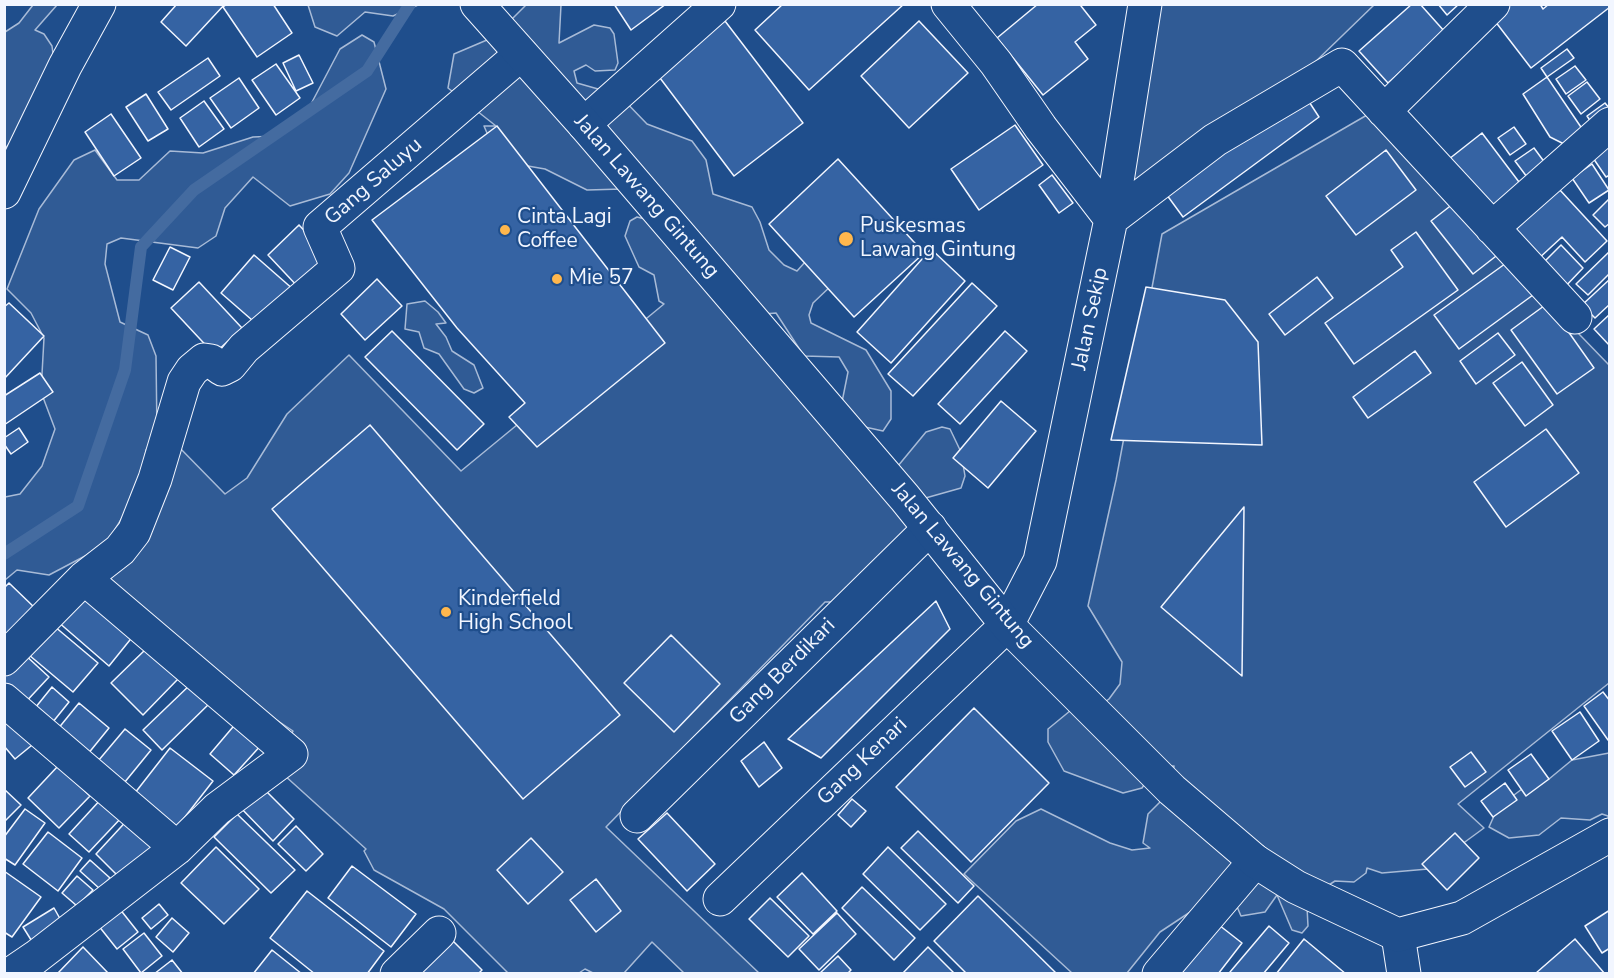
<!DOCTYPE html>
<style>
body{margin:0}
#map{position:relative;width:1614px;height:978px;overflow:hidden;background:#1f4e8c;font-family:"Nunito Sans",sans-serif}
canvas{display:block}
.frame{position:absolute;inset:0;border:6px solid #f2f6ff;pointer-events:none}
</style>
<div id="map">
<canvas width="1614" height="978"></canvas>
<div class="frame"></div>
</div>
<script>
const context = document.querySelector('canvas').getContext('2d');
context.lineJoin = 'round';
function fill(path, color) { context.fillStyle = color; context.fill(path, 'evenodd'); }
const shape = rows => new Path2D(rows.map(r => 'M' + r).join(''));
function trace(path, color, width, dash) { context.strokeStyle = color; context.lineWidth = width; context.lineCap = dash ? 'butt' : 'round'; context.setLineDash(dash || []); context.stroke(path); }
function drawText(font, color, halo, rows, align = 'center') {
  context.font = font + ' "Nunito Sans",sans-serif'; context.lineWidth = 4.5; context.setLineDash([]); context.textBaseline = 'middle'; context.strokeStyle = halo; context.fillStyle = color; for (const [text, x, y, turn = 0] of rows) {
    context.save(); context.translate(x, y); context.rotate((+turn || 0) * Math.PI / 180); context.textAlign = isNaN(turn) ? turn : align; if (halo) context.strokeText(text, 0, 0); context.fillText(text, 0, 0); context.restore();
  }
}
const built = shape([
 [33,5,57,5,35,30,44,34,52,46,55,69,26,129,5,148,5,32,19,23,33,5],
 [308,5,308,4,418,5,393,16,365,12,337,36,315,27,308,5],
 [526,5,561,5,559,43,594,25,610,28,614,34,618,63,615,70,595,71,586,65,574,71,577,83,619,95,647,124,692,141,706,160,713,194,752,207,760,222,769,250,784,265,797,271,815,251,832,244,834,283,813,303,809,315,811,323,866,350,891,391,891,419,883,431,847,423,841,407,848,372,839,357,804,356,776,313,764,314,750,324,880,479,893,472,926,432,942,427,950,429,961,452,965,476,961,488,922,499,916,510,924,529,882,553,865,593,843,602,825,602,606,827,759,973,684,973,652,942,624,973,593,973,585,969,579,973,508,973,444,909,374,870,364,851,366,849,273,765,293,731,152,637,99,577,143,531,174,442,225,494,247,478,287,414,349,355,461,471,664,304,659,301,654,275,639,267,625,236,630,221,637,217,661,223,674,215,674,206,658,188,587,190,545,169,499,161,484,126,496,126,448,88,454,54,494,37,526,5],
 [1148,5,1374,5,1311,66,1131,187,1148,5],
 [362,35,374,42,386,89,349,173,330,194,290,206,253,177,225,208,216,236,198,248,121,238,107,244,105,264,120,322,148,335,156,356,157,433,146,450,140,489,109,539,85,556,49,575,17,570,5,580,5,497,20,494,42,466,55,429,41,392,44,338,31,313,7,289,39,209,74,160,95,150,117,180,139,180,170,151,203,153,253,137,277,136,311,104,340,49,362,35],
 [1367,115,1609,365,1609,683,1458,804,1484,828,1428,869,1382,873,1367,868,1366,873,1354,882,1335,881,1318,892,1307,907,1308,926,1302,933,1292,930,1277,895,1265,912,1241,916,1232,895,1222,891,1160,932,1127,973,1072,973,964,874,1016,821,1041,809,1110,843,1132,850,1150,848,1143,843,1148,814,1172,790,1174,766,1155,767,1142,788,1123,793,1064,771,1048,742,1048,729,1076,706,1099,706,1109,699,1120,684,1122,662,1088,606,1116,480,1162,234,1367,115],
 [425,301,438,312,446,323,436,324,446,337,452,351,474,365,483,388,474,393,464,389,439,354,424,348,419,332,405,329,407,304,425,301],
 [1609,753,1609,820,1608,816,1602,814,1590,820,1561,818,1539,835,1509,838,1489,827,1498,807,1522,789,1549,779,1572,760,1609,753]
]);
const stream = shape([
 [4,554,78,506,125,370,141,247,194,190,367,71,410,4]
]);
const building = shape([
 [177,4,225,4,186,46,161,22,177,4],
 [227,4,273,4,292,33,257,57,223,7,227,4],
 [614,4,666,4,631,30,614,4],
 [783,4,904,4,809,90,755,30,783,4],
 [1038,4,1082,4,1081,6,1096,25,1075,42,1088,59,1043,95,997,38,1038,4],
 [1412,4,1420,4,1445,32,1388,83,1359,51,1412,4],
 [1438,4,1459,4,1447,15,1438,4],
 [1498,4,1540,4,1543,9,1549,4,1610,4,1610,7,1531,68,1488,12,1498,4],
 [725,21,803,123,734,176,657,74,725,21],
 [919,21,968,73,909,128,861,76,919,21],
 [1567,49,1574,58,1547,77,1541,68,1567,49],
 [299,55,313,83,296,91,283,63,299,55],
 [208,58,220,76,171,110,158,92,208,58],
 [276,64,300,98,276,115,252,80,276,64],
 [1575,66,1586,80,1566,94,1556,79,1575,66],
 [1547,77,1587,136,1568,146,1550,137,1523,94,1547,77],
 [239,78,259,108,231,128,210,98,239,78],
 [1587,82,1600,99,1581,114,1568,96,1587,82],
 [1302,91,1319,117,1183,217,1161,187,1302,91],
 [146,94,168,129,148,141,126,107,146,94],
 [204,101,224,129,199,147,180,118,204,101],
 [1605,103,1610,109,1595,128,1587,116,1605,103],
 [111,114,141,158,114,176,85,132,111,114],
 [1015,125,1043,165,979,210,951,169,1015,125],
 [497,126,665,343,537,447,509,417,525,403,457,328,372,220,497,126],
 [1514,127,1526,144,1510,155,1498,138,1514,127],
 [1482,133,1522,186,1489,211,1449,159,1482,133],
 [1610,143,1610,175,1606,177,1591,155,1610,143],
 [1534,148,1551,171,1533,185,1515,161,1534,148],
 [1386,150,1416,190,1356,235,1326,196,1386,150],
 [838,159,924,253,854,317,769,224,838,159],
 [1592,164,1609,190,1589,203,1572,178,1592,164],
 [1052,175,1073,203,1059,213,1039,185,1052,175],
 [1559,189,1607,241,1585,262,1562,237,1537,260,1512,233,1559,189],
 [1610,198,1610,223,1605,227,1593,215,1610,198],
 [1458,200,1500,253,1473,274,1431,221,1458,200],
 [299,225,331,259,300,289,268,255,299,225],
 [1416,232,1458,290,1354,364,1325,323,1403,267,1391,250,1416,232],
 [1561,245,1583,268,1561,291,1538,268,1561,245],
 [170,247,190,257,173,290,153,280,170,247],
 [931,249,965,281,891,363,857,332,931,249],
 [1610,251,1610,273,1588,295,1576,284,1610,251],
 [254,255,294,290,260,327,221,293,254,255],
 [1509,261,1533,295,1459,349,1434,315,1509,261],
 [1317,277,1333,298,1285,335,1269,314,1317,277],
 [377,279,402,306,365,340,341,314,377,279],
 [1610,279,1610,304,1595,318,1582,305,1610,279],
 [199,282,242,328,214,354,171,308,199,282],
 [972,283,997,306,913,396,888,374,972,283],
 [1146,287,1225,300,1258,342,1262,445,1111,440,1146,287],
 [9,303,44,336,4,379,4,307,9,303],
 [1548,303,1594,368,1557,394,1511,330,1548,303],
 [1610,314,1610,346,1594,329,1610,314],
 [392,331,484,424,457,450,365,357,392,331],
 [1005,331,1027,351,960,424,938,404,1005,331],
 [1498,333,1515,355,1476,384,1460,361,1498,333],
 [1415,351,1431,373,1368,418,1353,397,1415,351],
 [1522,362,1553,405,1525,426,1493,383,1522,362],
 [40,373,53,392,4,425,4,396,40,373],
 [1001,401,1036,431,988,488,953,458,1001,401],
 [370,425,620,715,523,799,272,509,370,425],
 [19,428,28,442,11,454,4,444,4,438,19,428],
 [1546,429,1579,473,1506,527,1474,482,1546,429],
 [1244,507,1242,676,1161,607,1244,507],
 [9,583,36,609,9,638,4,634,4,588,9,583],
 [86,586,138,630,109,666,57,621,86,586],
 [936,601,950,629,821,758,788,739,936,601],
 [54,626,98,663,73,692,29,655,54,626],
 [671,635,720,684,674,732,624,683,671,635],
 [147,648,178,679,143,715,111,683,147,648],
 [22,652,49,677,21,707,4,692,4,671,22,652],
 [193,682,212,701,162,750,143,730,193,682],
 [52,687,69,702,48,728,31,713,52,687],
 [1603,692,1610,701,1610,739,1608,740,1584,706,1603,692],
 [79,703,109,728,83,760,53,735,79,703],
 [974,708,1049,783,971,862,896,787,974,708],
 [1580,712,1599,741,1572,760,1552,731,1580,712],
 [4,718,37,741,15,759,4,746,4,718],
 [238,721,263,743,234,775,210,754,238,721],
 [125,729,151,750,120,788,93,767,125,729],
 [764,742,782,768,759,787,741,761,764,742],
 [170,748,213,781,174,831,131,798,170,748],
 [1471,752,1486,772,1465,787,1450,767,1471,752],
 [1531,754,1549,779,1526,796,1508,770,1531,754],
 [58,766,90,796,59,828,28,798,58,766],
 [258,783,294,819,273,841,237,804,258,783],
 [1505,783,1517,800,1493,817,1481,801,1505,783],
 [4,789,21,805,4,822,4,789],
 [102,798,122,817,89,852,69,834,102,798],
 [852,799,866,811,851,827,838,815,852,799],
 [25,809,45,823,15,865,4,858,4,837,25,809],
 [667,813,715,864,687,891,638,839,667,813],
 [237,814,295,870,271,893,214,837,237,814],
 [132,815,160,841,118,876,96,854,132,815],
 [296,826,323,854,306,871,278,844,296,826],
 [918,831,974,886,958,903,901,848,918,831],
 [48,832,82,858,58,891,23,864,48,832],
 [1455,833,1479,858,1447,890,1422,864,1455,833],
 [531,838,563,872,528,904,497,870,531,838],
 [216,847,259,889,224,924,181,883,216,847],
 [888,847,946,904,920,930,863,874,888,847],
 [90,860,110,878,100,889,80,871,90,860],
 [352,866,416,914,391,947,328,898,352,866],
 [4,871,41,897,12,937,4,932,4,871],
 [802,873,837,911,813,934,777,897,802,873],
 [77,876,93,890,77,906,62,893,77,876],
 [596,879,621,911,596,932,570,900,596,879],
 [862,887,915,938,894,960,842,908,862,887],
 [307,891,384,951,367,974,315,974,270,938,307,891],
 [978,896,1057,974,967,974,934,941,978,896],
 [770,898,809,936,788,957,749,919,770,898],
 [159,904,168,915,151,929,142,918,159,904],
 [54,908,63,924,33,943,23,927,54,908],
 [119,908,138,932,117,949,98,925,119,908],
 [1610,910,1610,948,1602,953,1585,926,1610,910],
 [837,913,856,934,819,970,799,949,837,913],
 [172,918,189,933,173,952,156,937,172,918],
 [1210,918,1242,943,1218,974,1180,974,1210,918],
 [1269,926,1289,943,1263,974,1232,974,1230,972,1269,926],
 [144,933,162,956,141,973,123,949,144,933],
 [450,938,482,970,478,974,419,974,450,938],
 [1304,939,1346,974,1276,974,1304,939],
 [1575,939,1605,974,1537,974,1536,973,1575,939],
 [83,947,109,974,57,974,83,947],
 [928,947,955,974,902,974,928,947],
 [272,950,302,974,253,974,272,950],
 [838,956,851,970,847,974,819,974,838,956],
 [172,960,183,974,154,974,172,960]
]);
const minor = shape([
 [948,4,996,63,1041,128,1111,219,1215,140,1342,65,1575,317],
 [1384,111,1493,4],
 [584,124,719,4],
 [1492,228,1610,124],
 [4,659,84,578,120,550,134,532,155,479,184,382,192,370,204,360,211,361,222,369,230,365,244,348,338,268,320,227,521,54],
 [4,700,177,848],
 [637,816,930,528],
 [720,899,1007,625,1040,561,1111,219,1145,4],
 [1398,935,1404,974],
 [11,974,36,957,177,848,217,809,291,754,84,578],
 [397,974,439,933],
 [1159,974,1255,861]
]);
const secondary = shape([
 [477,4,584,124,905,498,1007,625,1172,790,1255,861,1296,887,1398,935,1462,918,1610,835],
 [4,192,65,66,99,4]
]);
const markers = [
 [505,230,6,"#ffb74d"],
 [846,239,8,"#ffb74d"],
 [557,279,6,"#ffb74d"],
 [446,612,6,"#ffb74d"]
];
const streetNames = [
 ["Gang Saluyu",374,182,-41],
 ["Jalan Lawang Gintung",646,197,49],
 ["Jalan Sekip",1091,319,-78],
 ["Jalan Lawang Gintung",962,566,50],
 ["Gang Berdikari",783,672,-45],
 ["Gang Kenari",863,762,-44]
];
const poiNames = [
 ["Cinta Lagi",517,218],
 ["Coffee",517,242],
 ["Puskesmas",860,227],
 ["Lawang Gintung",860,251],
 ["Mie 57",569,279],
 ["Kinderfield",458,600],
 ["High School",458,624]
];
fill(built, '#305b95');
trace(built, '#a8bbd7', 1.5);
trace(stream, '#446ba0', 12);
fill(building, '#3563a3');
trace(building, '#f2f6ff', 1.5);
trace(minor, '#f2f6ff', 35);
trace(secondary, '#f2f6ff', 35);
trace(minor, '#1f4e8c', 33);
trace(secondary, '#1f4e8c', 33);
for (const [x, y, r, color] of markers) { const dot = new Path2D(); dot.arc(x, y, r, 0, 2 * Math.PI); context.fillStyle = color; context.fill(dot); trace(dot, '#1f4e8c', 2); }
drawText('21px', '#f2f6ff', '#1f4e8c', streetNames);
drawText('21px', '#f2f6ff', '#1f4e8c', poiNames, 'left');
</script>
